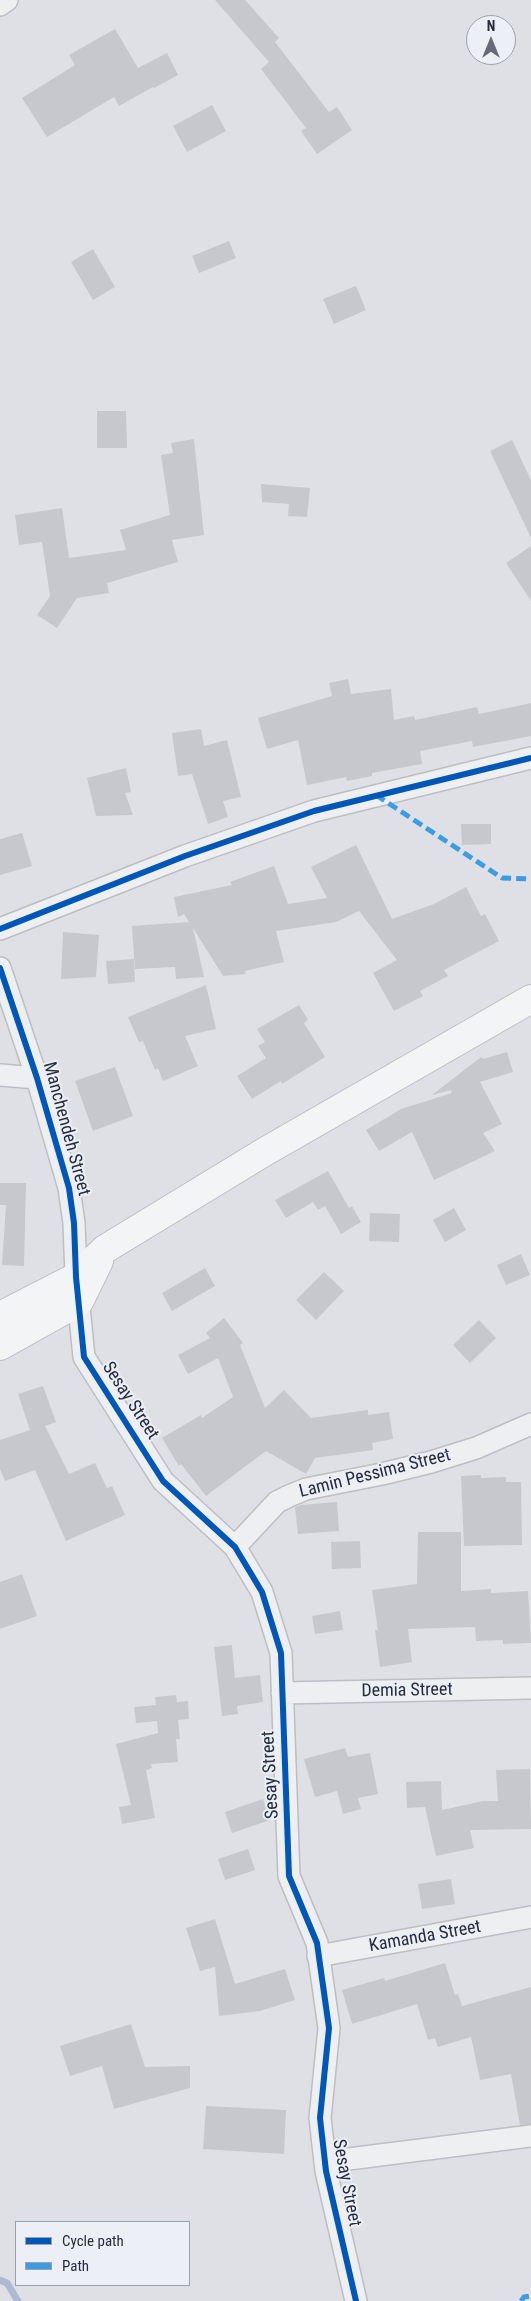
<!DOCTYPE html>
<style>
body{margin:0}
#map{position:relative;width:531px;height:2301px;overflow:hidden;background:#dfe0e5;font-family:"Roboto Condensed",sans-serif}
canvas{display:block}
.legend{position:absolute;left:15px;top:2221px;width:175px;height:65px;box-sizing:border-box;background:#eceff5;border:1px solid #9da1ab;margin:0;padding:6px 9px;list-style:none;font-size:15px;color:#262c3d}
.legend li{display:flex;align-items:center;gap:10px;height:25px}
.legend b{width:25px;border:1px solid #9da1ab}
.north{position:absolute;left:466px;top:15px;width:50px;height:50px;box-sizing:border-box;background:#eceff5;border:1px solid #9da1ab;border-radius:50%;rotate:0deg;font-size:14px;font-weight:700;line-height:20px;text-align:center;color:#262c3d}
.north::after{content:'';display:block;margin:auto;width:18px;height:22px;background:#676b78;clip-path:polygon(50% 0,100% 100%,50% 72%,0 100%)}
</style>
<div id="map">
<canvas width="531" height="2301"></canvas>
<ul class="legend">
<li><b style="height:6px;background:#0057b8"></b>Cycle path</li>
<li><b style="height:6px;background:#3c9ce3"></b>Path</li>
</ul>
<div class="north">N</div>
</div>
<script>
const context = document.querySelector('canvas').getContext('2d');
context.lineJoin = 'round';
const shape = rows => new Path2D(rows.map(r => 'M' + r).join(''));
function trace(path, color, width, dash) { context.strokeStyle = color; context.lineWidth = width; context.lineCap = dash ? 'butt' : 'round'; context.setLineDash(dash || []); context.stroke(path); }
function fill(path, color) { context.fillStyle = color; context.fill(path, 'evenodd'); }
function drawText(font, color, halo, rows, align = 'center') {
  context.font = font + ' "Roboto Condensed",sans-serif'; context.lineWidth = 4; context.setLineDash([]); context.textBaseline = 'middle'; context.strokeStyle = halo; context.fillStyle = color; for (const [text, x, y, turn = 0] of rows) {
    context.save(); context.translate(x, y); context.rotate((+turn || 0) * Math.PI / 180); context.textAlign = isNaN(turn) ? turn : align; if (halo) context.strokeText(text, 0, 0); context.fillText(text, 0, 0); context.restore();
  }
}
const stream = shape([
 [0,2280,7,2283,18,2301]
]);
const building = shape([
 [215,0,245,0,279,38,275,42,329,112,337,107,352,130,317,154,301,131,306,128,261,69,269,62],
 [115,29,138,68,167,53,178,75,154,88,153,87,119,106,114,97,47,137,22,98,75,65,69,55],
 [212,105,226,131,187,152,173,126],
 [229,241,236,258,199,273,192,256],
 [93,249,115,287,93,300,71,262],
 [356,286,366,310,334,324,323,299],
 [97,411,126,411,127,448,97,448],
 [194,439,204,535,172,540,178,562,107,583,109,593,77,598,57,628,37,615,50,596,42,542,19,545,15,515,62,508,69,558,126,550,120,530,170,515,161,455,173,453,171,443],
 [512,440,531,480,531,538,490,451],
 [261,484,310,488,307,517,288,516,289,504,262,502],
 [531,546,531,601,506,563],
 [348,679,351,694,391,689,394,720,414,716,415,720,477,707,479,714,531,703,531,736,473,747,472,741,420,751,422,764,372,773,372,776,347,781,346,777,307,785,298,740,267,749,258,718,332,696,329,683],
 [201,729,204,746,227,740,241,797,223,801,228,817,208,824,192,774,178,776,172,733],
 [126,768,131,792,125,793,133,815,96,816,87,778],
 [461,824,491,824,491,844,462,845],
 [22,833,32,866,0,875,0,839],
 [356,845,392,919,434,904,466,887,481,916,485,914,499,941,444,970,448,976,420,991,423,996,394,1011,373,973,397,960,359,911,336,922,276,931,284,962,245,971,246,974,223,976,193,928,204,977,176,979,175,967,135,969,132,926,189,922,184,914,178,917,174,897,232,885,230,882,274,866,288,904,327,898,311,867],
 [63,932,99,935,96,977,61,979],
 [134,959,135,982,108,984,106,961],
 [206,985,216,1029,185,1036,198,1066,163,1081,158,1068,155,1070,143,1041,139,1042,128,1017],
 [299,1005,308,1020,304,1023,325,1057,282,1084,281,1081,252,1099,237,1076,266,1058,258,1046,265,1042,257,1029],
 [507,1052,513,1072,480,1082,502,1124,483,1133,495,1151,434,1180,412,1132,379,1151,366,1130,401,1109,452,1093,451,1090,432,1095,481,1057,483,1059],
 [115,1067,133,1116,93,1131,75,1081],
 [328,1171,349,1208,352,1206,361,1222,341,1234,325,1206,318,1210,313,1202,286,1218,275,1200],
 [0,1183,26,1183,24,1266,2,1265,6,1205,0,1205],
 [454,1208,466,1230,445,1242,433,1220],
 [370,1213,400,1214,399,1242,369,1241],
 [521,1254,530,1275,506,1285,497,1265],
 [205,1268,215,1286,172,1311,162,1293],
 [324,1272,344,1291,316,1320,296,1300],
 [224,1318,243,1343,240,1345,265,1408,284,1390,311,1418,368,1410,368,1415,389,1412,393,1439,372,1443,373,1450,315,1458,306,1474,266,1451,206,1496,181,1464,179,1466,162,1438,201,1415,202,1418,233,1397,218,1358,188,1374,178,1355,210,1338,206,1333],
 [479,1320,496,1338,470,1363,453,1345],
 [43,1386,56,1422,45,1426,69,1474,95,1463,107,1488,112,1486,125,1515,66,1541,35,1470,5,1481,0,1469,0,1440,30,1430,18,1394],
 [481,1475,481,1478,506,1477,506,1482,521,1482,522,1545,464,1546,461,1476],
 [337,1502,339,1531,298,1534,295,1507,301,1505],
 [418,1532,461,1532,461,1591,491,1589,491,1593,528,1591,531,1643,503,1644,503,1640,476,1641,475,1627,408,1629,412,1662,380,1667,375,1630,378,1630,372,1590,417,1584],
 [360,1541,361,1568,332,1569,331,1542],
 [22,1574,37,1616,0,1629,0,1582],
 [340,1611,343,1630,315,1634,312,1616],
 [232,1645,235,1678,260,1675,263,1702,237,1706,238,1714,222,1716,214,1647],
 [176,1695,177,1702,188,1701,189,1719,178,1720,180,1739,176,1739,178,1762,151,1764,152,1768,146,1770,155,1818,122,1824,119,1807,131,1805,116,1744,158,1733,157,1721,136,1723,134,1707,156,1705,155,1697],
 [345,1748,348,1757,370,1753,378,1794,358,1798,361,1809,343,1814,337,1791,315,1797,304,1759],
 [530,1769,531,1829,470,1830,474,1848,436,1856,425,1807,407,1808,406,1782,441,1781,442,1810,483,1801,498,1801,496,1770],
 [263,1799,270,1820,232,1833,225,1812],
 [248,1849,255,1870,225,1880,218,1859],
 [451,1879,455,1904,422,1909,418,1884],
 [215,1919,235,1984,285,1969,295,2000,260,2011,219,2016,215,1967,200,1971,186,1928],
 [445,1963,455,1995,458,1994,462,2006,531,1987,531,2124,520,2125,511,2074,480,2080,471,2037,438,2047,435,2038,428,2040,417,2004,352,2024,342,1990,384,1978,385,1981],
 [131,2024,145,2067,190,2066,190,2088,114,2109,102,2066,70,2076,60,2046],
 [206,2106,286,2110,284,2154,203,2149]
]);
const street = shape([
 [0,5,7,0],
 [0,929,185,856,314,811,531,758],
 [0,968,37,1078,69,1188,74,1223,76,1277,84,1357,163,1481,235,1547,262,1592,281,1653,289,1876,317,1943,329,2028,320,2118,326,2171,356,2301],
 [0,1075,37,1078],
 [235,1547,277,1502,289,1496,306,1489,382,1474,431,1462,476,1448,531,1424],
 [282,1693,531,1688],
 [318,1956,531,1917],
 [325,2162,531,2136]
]);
const primary = shape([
 [0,1316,76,1277,105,1249,266,1151,531,999],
 [0,1346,79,1302,99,1261]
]);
const quiet = shape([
 [376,795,502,878,531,879],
 [521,2301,524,2297,531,2296]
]);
const cycleway = shape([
 [0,929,185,856,314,811,531,758],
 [0,968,37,1078,69,1188,74,1223,76,1277,84,1357,163,1481,235,1547,262,1592,281,1653,289,1876,317,1943,329,2028,320,2118,326,2171,356,2301]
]);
const streetNames = [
 ["Manchendeh Street",66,1129,75],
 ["Sesay Street",130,1401,57],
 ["Lamin Pessima Street",375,1474,-14],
 ["Demia Street",407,1691,-1],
 ["Sesay Street",271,1775,-93],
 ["Kamanda Street",425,1937,-10],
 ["Sesay Street",346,2183,79]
];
trace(stream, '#adbad1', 7);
fill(building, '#c7c8cd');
trace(street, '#bdbec3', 24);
trace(primary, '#bbbdc2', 30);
trace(street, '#eeeff1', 21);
trace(primary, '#f3f4f5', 28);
trace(quiet, '#3c9ce3', 5, [10, 5]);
trace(cycleway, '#0057b8', 6);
drawText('18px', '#262c3d', '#eceff5', streetNames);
</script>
